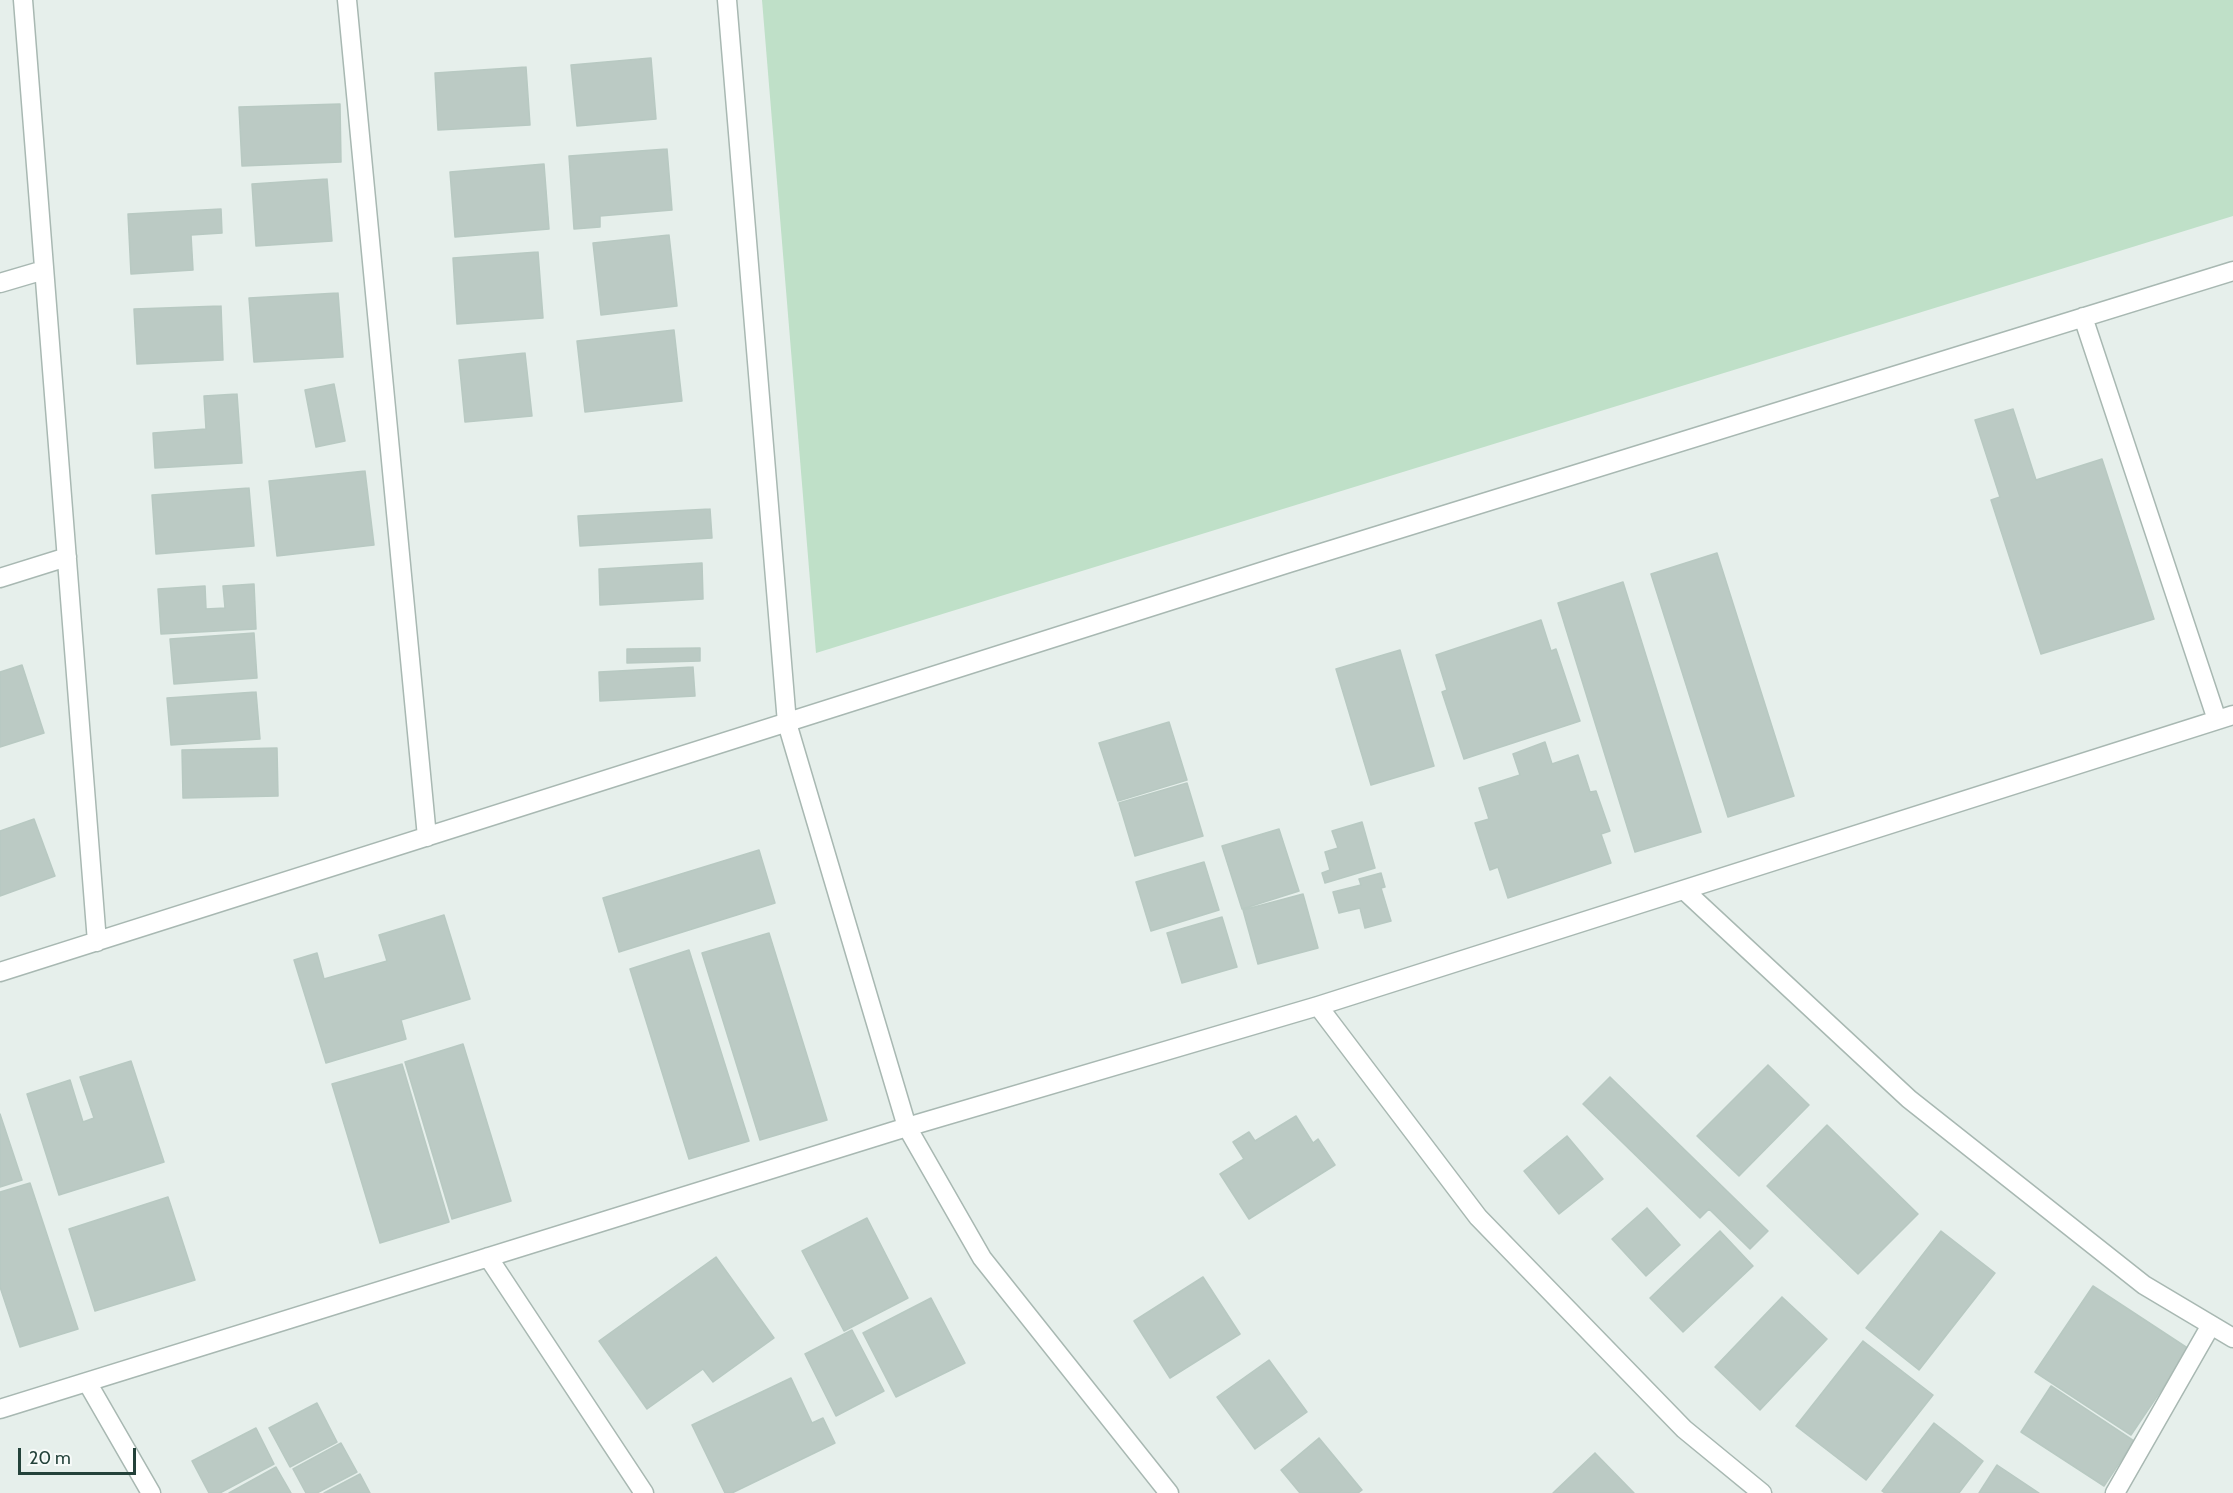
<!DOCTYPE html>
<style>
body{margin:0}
#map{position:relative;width:2233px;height:1493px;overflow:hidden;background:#e6efeb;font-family:Cabin,sans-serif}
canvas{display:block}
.scale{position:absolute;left:18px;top:1448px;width:118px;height:27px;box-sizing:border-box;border:3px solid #24423a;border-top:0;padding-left:8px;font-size:18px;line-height:21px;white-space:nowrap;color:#24423a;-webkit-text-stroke:4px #f7fbf9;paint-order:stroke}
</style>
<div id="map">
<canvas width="2233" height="1493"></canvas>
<div class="scale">20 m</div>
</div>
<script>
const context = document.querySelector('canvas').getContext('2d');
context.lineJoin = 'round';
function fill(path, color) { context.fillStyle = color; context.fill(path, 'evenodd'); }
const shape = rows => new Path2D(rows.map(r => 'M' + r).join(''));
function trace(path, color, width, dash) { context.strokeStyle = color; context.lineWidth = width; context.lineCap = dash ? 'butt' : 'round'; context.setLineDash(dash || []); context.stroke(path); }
const green = shape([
 [762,0,2233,0,2233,216,816,653]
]);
const building = shape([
 [651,58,656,119,577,126,571,65,651,58],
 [526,67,530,125,438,130,435,73,526,67],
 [340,104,341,162,242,166,239,107,340,104],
 [667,149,672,210,600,216,600,227,574,229,569,156,667,149],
 [544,164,549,229,455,237,450,172,544,164],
 [327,179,332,241,256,246,252,184,327,179],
 [221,209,222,233,191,235,193,270,131,274,128,214,221,209],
 [669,235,677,306,601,315,593,243,669,235],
 [538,252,543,318,457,324,453,258,538,252],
 [338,293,343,357,254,362,249,298,338,293],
 [221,306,223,360,137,364,134,309,221,306],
 [674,330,682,401,585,412,577,341,674,330],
 [525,353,532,416,465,422,459,360,525,353],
 [334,384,345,441,316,447,305,390,334,384],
 [237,394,242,463,155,468,153,433,206,429,204,396,237,394],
 [2013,409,2036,480,2102,459,2154,619,2041,654,1991,500,2000,497,1975,420,2013,409],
 [365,471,374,545,277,556,269,481,365,471],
 [249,488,254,546,156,554,152,495,249,488],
 [710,509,712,538,580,546,578,516,710,509],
 [1717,553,1794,796,1728,817,1651,574,1717,553],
 [702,563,703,599,600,605,599,569,702,563],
 [1623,582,1701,832,1635,852,1558,603,1623,582],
 [254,584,256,629,161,634,158,589,205,586,206,609,225,608,223,586,254,584],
 [1541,620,1551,651,1556,649,1580,721,1464,759,1442,692,1447,690,1436,655,1541,620],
 [254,633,257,678,174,684,170,639,254,633],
 [700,648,700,661,627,663,627,649,700,648],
 [1400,650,1434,766,1371,785,1336,669,1400,650],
 [22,665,44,733,0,747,0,672,22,665],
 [693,667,695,696,600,701,599,672,693,667],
 [256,692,260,739,171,745,167,698,256,692],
 [1169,722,1187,780,1118,801,1099,743,1169,722],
 [1545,742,1552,764,1578,755,1590,792,1596,791,1610,831,1601,834,1611,863,1508,898,1498,867,1490,870,1475,823,1489,819,1479,788,1520,775,1513,754,1545,742],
 [277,748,278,796,183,798,182,750,277,748],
 [1187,783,1203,836,1135,856,1119,803,1187,783],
 [34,819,55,876,0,896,0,831,34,819],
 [1362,822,1375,868,1325,883,1322,873,1330,870,1325,852,1338,848,1332,831,1362,822],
 [1279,829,1299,891,1242,909,1222,846,1279,829],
 [759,850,775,903,619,952,603,898,759,850],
 [1204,862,1219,910,1151,931,1136,882,1204,862],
 [1381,873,1385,887,1381,888,1391,921,1365,928,1360,908,1339,913,1333,892,1361,885,1359,879,1381,873],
 [1303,894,1318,948,1258,964,1243,910,1303,894],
 [444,915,470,999,401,1020,406,1039,326,1063,294,960,317,953,324,979,387,961,379,935,444,915],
 [1222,917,1237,967,1182,983,1167,933,1222,917],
 [769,933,827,1120,760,1140,702,953,769,933],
 [689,950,749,1141,689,1159,630,969,689,950],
 [463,1044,511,1201,452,1219,405,1062,463,1044],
 [131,1061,164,1162,59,1195,27,1094,70,1080,83,1122,94,1118,80,1077,131,1061],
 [402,1064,449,1222,380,1243,332,1084,402,1064],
 [1768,1065,1809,1105,1739,1176,1697,1136,1768,1065],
 [1610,1077,1768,1231,1750,1249,1709,1209,1700,1218,1583,1104,1610,1077],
 [0,1114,22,1180,0,1187,0,1114],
 [1296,1116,1313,1143,1318,1139,1335,1165,1249,1219,1220,1174,1244,1159,1233,1142,1249,1132,1255,1141,1296,1116],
 [1827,1125,1918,1214,1858,1274,1767,1186,1827,1125],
 [1567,1136,1603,1179,1559,1214,1524,1171,1567,1136],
 [30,1183,78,1329,20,1347,0,1287,0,1192,30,1183],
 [168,1197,195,1280,95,1311,69,1229,168,1197],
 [1647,1208,1680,1245,1646,1276,1612,1239,1647,1208],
 [867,1218,908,1298,844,1331,802,1251,867,1218],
 [1720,1231,1753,1266,1683,1332,1650,1298,1720,1231],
 [1941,1231,1995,1273,1919,1370,1866,1328,1941,1231],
 [716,1257,774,1338,713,1382,703,1369,647,1409,599,1341,716,1257],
 [1203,1277,1240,1334,1170,1378,1134,1321,1203,1277],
 [2093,1286,2189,1349,2131,1435,2035,1372,2093,1286],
 [1782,1297,1827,1339,1760,1410,1715,1367,1782,1297],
 [931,1298,965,1363,896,1397,863,1333,931,1298],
 [852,1330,884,1391,836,1416,805,1354,852,1330],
 [1863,1341,1933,1395,1866,1480,1796,1426,1863,1341],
 [1269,1360,1307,1412,1255,1449,1217,1397,1269,1360],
 [791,1378,812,1423,823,1418,835,1443,732,1493,725,1493,692,1425,791,1378],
 [2051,1386,2134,1441,2104,1486,2021,1432,2051,1386],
 [317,1403,337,1442,290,1467,269,1428,317,1403],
 [1934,1423,1983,1461,1959,1493,1885,1493,1882,1491,1934,1423],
 [256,1428,274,1464,220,1493,209,1493,192,1461,256,1428],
 [1319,1438,1362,1490,1358,1493,1300,1493,1281,1470,1319,1438],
 [341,1443,357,1472,317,1493,306,1493,293,1469,341,1443],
 [1595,1453,1634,1493,1553,1493,1595,1453],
 [1997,1465,2039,1493,1979,1493,1997,1465],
 [276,1467,291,1493,229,1493,276,1467],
 [360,1474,370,1493,324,1493,360,1474]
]);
const minor = shape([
 [23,0,97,942],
 [347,0,427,837],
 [727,0,787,723,870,1003,907,1127,982,1258,1169,1493],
 [0,283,44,270],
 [2083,317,2217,720],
 [0,578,67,557],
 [1684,890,1909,1099,2144,1285,2233,1338],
 [0,972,1289,563,2233,271],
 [1318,1006,1478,1217,1684,1429,1762,1493],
 [488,1257,644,1493],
 [87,1382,151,1493],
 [0,1409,907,1127,1318,1006,2233,715],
 [2115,1493,2211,1325]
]);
fill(green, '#bfe0c8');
fill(building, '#bbcac4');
trace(building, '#b8c9c2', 1.5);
trace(minor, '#a8b8b2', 21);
trace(minor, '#fff', 18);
</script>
